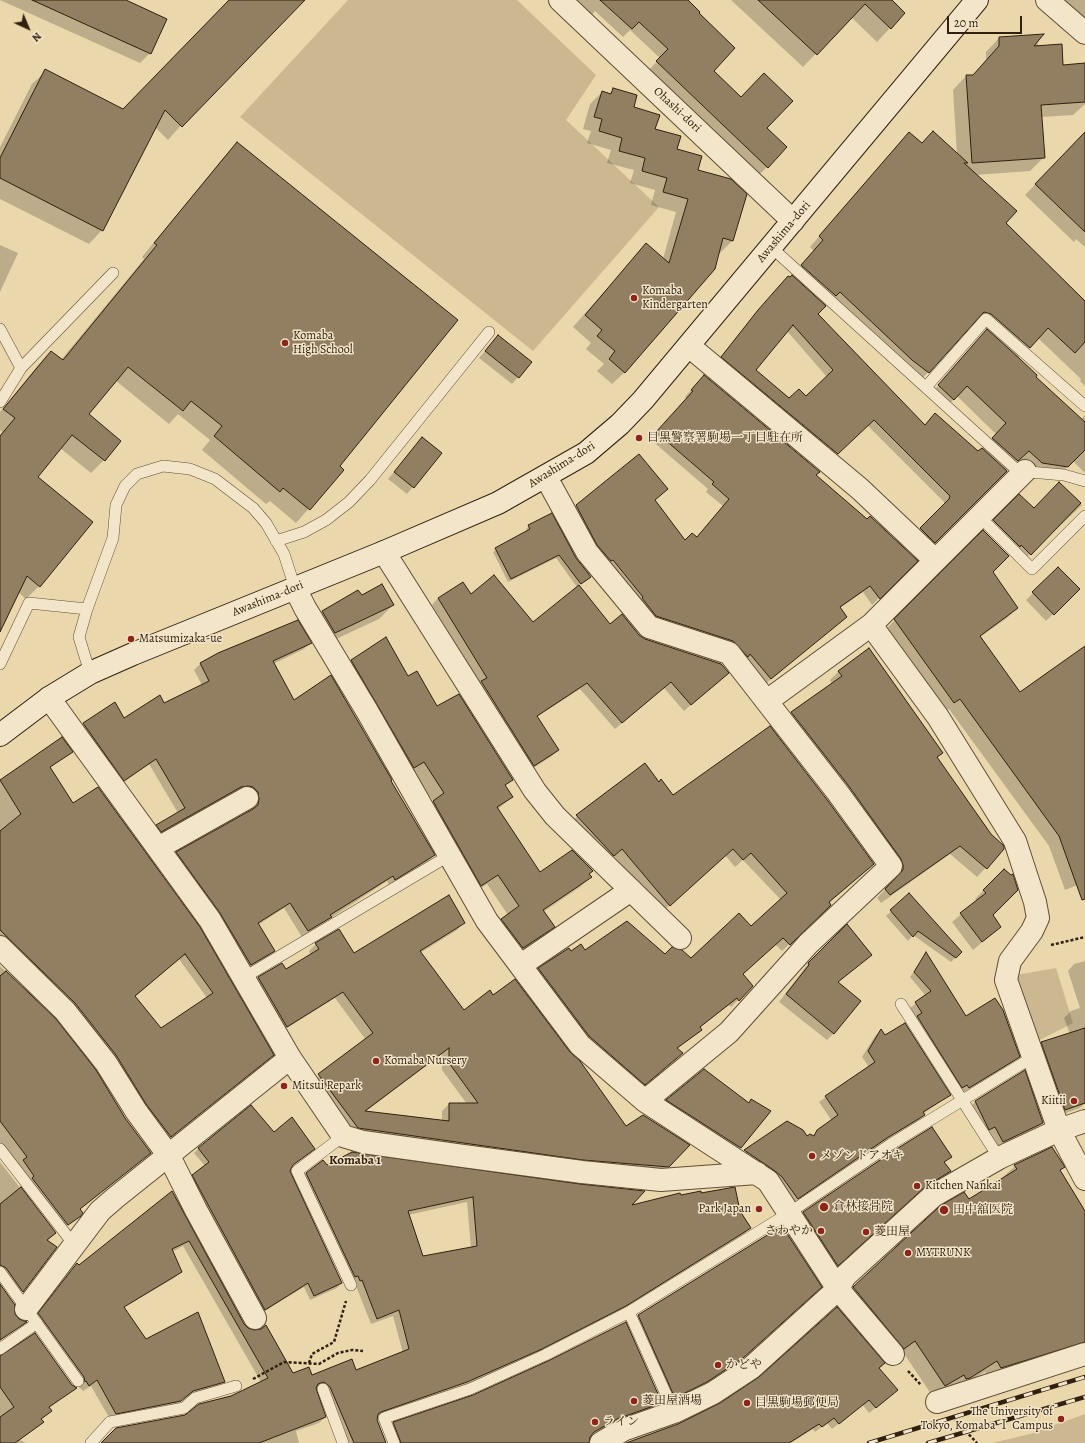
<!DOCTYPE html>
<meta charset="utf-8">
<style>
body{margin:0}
#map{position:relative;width:1085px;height:1443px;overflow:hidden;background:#ebd7ac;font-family:Alegreya,serif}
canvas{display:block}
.north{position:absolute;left:8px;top:8px;width:40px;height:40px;-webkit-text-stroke:3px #f2e5c9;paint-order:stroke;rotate:136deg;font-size:11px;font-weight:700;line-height:16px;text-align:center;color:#31200f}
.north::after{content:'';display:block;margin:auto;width:14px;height:18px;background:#31200f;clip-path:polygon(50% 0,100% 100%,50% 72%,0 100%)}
.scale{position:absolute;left:947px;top:16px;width:75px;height:18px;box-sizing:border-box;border:2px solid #31200f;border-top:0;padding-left:5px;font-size:12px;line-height:14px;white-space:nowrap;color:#31200f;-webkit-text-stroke:3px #f2e5c9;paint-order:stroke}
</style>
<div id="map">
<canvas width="1085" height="1443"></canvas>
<div class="north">N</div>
<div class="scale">20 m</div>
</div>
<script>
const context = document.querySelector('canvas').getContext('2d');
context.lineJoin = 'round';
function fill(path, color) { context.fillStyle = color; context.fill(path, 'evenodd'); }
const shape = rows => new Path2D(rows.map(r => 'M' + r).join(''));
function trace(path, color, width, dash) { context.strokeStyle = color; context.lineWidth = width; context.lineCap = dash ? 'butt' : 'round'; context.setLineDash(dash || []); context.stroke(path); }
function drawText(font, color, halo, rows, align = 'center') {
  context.font = font + ' Alegreya,"Noto Serif JP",serif'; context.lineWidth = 3; context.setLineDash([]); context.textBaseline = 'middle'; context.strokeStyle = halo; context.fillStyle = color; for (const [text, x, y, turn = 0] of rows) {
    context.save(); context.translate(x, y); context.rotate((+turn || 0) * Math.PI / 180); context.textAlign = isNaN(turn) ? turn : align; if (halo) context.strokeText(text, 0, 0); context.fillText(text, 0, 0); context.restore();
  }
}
const green = shape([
 [348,0,517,0,596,75,566,120,659,207,533,351,240,117],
 [1056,968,1073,1023,1038,1041,1018,984,1016,975],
 [1085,1414,1085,1443,992,1443,1030,1434]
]);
const shadow = shape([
 [0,0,123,0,150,53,140,63],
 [230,0,292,0,168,140,155,127,102,230,89,244,0,199,0,147,32,84,46,71,123,110],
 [575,0,687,0,734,48,712,71,741,98,766,128,767,167,759,175,649,70,660,58,630,30,623,37,595,11,591,16],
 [731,0,890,0,904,13,877,42,851,17,803,67],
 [1059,0,1085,0,1085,27],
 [1037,36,1038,46,1062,66,1085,70,1085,104,1073,115,1041,117,1044,157,1030,171,975,175,1005,223,1085,303,1085,386,1080,381,1081,379,1038,338,1018,358,1035,377,1081,420,1085,415,1085,473,1073,461,1057,477,1032,473,1018,460,929,548,915,535,944,506,944,502,867,425,831,459,716,363,752,318,790,279,814,251,810,247,899,144,921,144,957,154,953,90,966,76,972,76,986,60,986,52,999,38],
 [829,302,918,383,973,323,980,324,987,330,929,396,943,410,957,396,996,434,978,452,924,426,817,314],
 [787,331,827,377,806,397,789,400,755,370],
 [614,89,697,171,732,241,720,253,718,252,625,372,612,384,597,371,604,364,586,349,591,343,573,327,646,245,663,259,676,212,651,205,655,190,630,183,634,170,607,163,611,150,587,143,591,131,583,129,590,104,602,92,609,94],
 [1085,133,1085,247,1076,239,1074,242,1025,195],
 [237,143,338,466,343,470,296,523,270,501,266,504,202,450,210,440,178,414,169,424,115,380,87,414,104,460,91,473,60,448,36,477,39,586,26,599,18,592,0,630,0,435,2,432,0,430,0,412,38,365,51,352,61,360,144,259,142,257,224,157],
 [0,245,18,253,0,292],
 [498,336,518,377,512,384,479,358],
 [697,383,815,475,916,561,872,605,863,592,840,608,846,617,764,685,743,660,650,623,570,513,639,455,654,500,685,541,696,538,723,506,706,492,708,489,650,439,687,399,685,397],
 [422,438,441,453,407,494,388,479],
 [1059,483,1082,505,1024,560,988,527,1019,496,1033,509],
 [529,526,587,580,578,586,610,625,639,636,721,679,684,711,664,688,615,729,580,689,537,717,558,750,552,756,527,772,475,689,480,683,432,605,438,598,471,596,533,623,577,587,556,558,508,582,493,552,527,531,526,529],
 [983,532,992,572,1017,608,1007,618,980,637,1020,693,1085,647,1085,882,1065,890,1049,846,949,709,943,713,885,630],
 [1058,568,1072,596,1046,621,1026,600],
 [358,591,361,597,393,605,379,619,321,646,309,626,322,612],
 [310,643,304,649,273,664,294,702,390,782,434,855,428,861,389,885,387,881,302,937,284,908,258,925,274,951,268,957,244,971,171,859,177,853,252,811,254,805,155,837,151,831,157,825,178,813,149,764,118,786,77,730,83,724,115,704,124,719,164,704,202,685,194,670,200,664,218,654],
 [352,661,408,678,512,780,505,786,512,797,498,809,540,873,588,874,590,877,580,887,543,912,553,927,544,937,513,958,492,929,508,915,487,884,471,895,424,812,434,802,342,671],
 [839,671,942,753,937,758,990,835,1003,849,977,877,950,854,881,903,877,898,894,880,895,874,783,721,791,713,832,684,830,680],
 [62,738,72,752,50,768,73,804,267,1060,165,1142,0,942,0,781],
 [179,959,207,998,161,1029,135,997],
 [644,765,658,784,673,797,873,864,829,903,830,905,782,951,775,944,742,974,752,986,731,1007,729,1005,699,1028,700,1030,693,1037,677,1049,682,1053,637,1091,532,976,539,969,568,949,571,953,665,955,691,959,751,928,781,900,743,860,735,867,725,855,662,912,614,856,606,862,569,823],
 [1004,870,991,915,1000,927,973,950,952,922,977,901,975,899],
 [909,895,956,957,951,962,913,935,908,941,886,916],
 [464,922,457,930,420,953,464,1011,626,1128,689,1145,661,1174,351,1134,312,1082,366,1040,335,998,279,1033,251,985,258,978,282,964,286,971,311,955,309,951,316,944,353,954],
 [442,1054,442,1070,467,1104,449,1104,442,1111,442,1121,365,1112],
 [926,954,965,1017,1019,1057,1013,1062,963,1093,910,1008,926,996,910,977],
 [870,955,837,983,834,1033,827,1040,779,1002,810,961],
 [1085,961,1085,1103,1080,1108,1058,1116,1035,1050,1042,1043,1070,1034,1064,1018,1071,1011,1080,1008,1068,971,1074,964],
 [0,966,55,1020,150,1153,79,1210,80,1215,62,1230,0,1150],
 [881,1030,885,1037,949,1095,923,1114,924,1115,918,1121,880,1144,791,1204,739,1157,787,1122,807,1138,812,1136,832,1121,819,1102,869,1067,862,1057,875,1036],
 [704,1070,748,1104,751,1101,769,1111,734,1153,661,1106],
 [975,1102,1042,1123,1035,1130,996,1149,969,1108],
 [274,1133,309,1153,291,1167,290,1174,341,1283,337,1288,310,1300,304,1287,260,1314,188,1180,205,1166,194,1153,199,1148],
 [951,1157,944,1163,949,1171,944,1177,918,1192,832,1270,798,1218,804,1213],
 [0,1162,55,1233,47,1241,55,1248,17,1297,0,1274],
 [326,1166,629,1207,680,1196,700,1194,739,1211,750,1228,744,1234,618,1312,535,1354,460,1388,377,1416,376,1420,386,1443,345,1443,318,1388,315,1389,325,1417,319,1423,296,1431,299,1443,102,1443,186,1416,261,1382,183,1246,172,1252,180,1272,174,1278,123,1308,145,1340,224,1382,218,1388,186,1397,174,1407,110,1419,91,1386,83,1391,79,1387,78,1383,33,1320,77,1264,79,1266,172,1192,243,1325,292,1375,311,1376,355,1371,403,1353,393,1316,371,1324,356,1286,300,1180,306,1174],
 [467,1202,471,1248,422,1257,408,1215],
 [1015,1166,1063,1167,1060,1171,1085,1212,1085,1353,989,1379,985,1372,957,1389,933,1397,903,1352,844,1297,856,1285,969,1201,1004,1178,1003,1177],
 [0,1286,14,1315,18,1320,25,1322,0,1341],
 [814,1293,735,1365,699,1388,668,1403,632,1322,639,1316],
 [0,1356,75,1388,49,1408,51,1410,41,1419,43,1422,20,1440,26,1443,0,1443],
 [884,1363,879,1369,890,1396,869,1413,863,1405,832,1429,827,1423,815,1432,813,1429,791,1443,628,1443],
 [661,1403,655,1409,612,1424,589,1437,588,1443,393,1443,388,1429,394,1423]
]);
const building = shape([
 [32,0,126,0,167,19,151,54,32,0],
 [229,0,305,0,182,127,165,110,103,231,0,178,0,158,45,69,123,109,229,0],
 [600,0,688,0,700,12,699,13,735,48,714,71,741,97,764,73,793,101,767,128,787,147,768,168,656,61,668,49,639,22,632,29,600,0],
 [758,0,892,0,905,13,891,29,865,4,817,55,758,0],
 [1044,34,1034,46,1062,44,1063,65,1085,63,1085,102,1041,105,1045,158,972,163,966,75,973,75,999,46,999,37,1044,34],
 [613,88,637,95,634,107,660,115,655,129,681,136,677,149,702,156,698,170,731,179,747,194,733,241,723,238,715,269,625,373,609,359,615,351,597,336,602,330,585,315,646,243,669,263,688,199,663,192,667,178,642,171,645,158,619,151,622,138,599,131,602,119,594,117,602,91,611,94,613,88],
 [933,131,968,163,964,163,1017,211,1006,223,1085,301,1085,342,1075,353,1048,328,1030,348,991,314,984,312,929,373,912,360,840,292,836,296,801,265,823,240,819,236,909,132,922,143,933,131],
 [1085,132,1085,232,1035,184,1085,132],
 [237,142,458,320,340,466,344,470,310,510,283,488,280,492,214,436,222,426,191,401,183,411,128,367,89,414,121,441,105,461,72,435,38,477,93,522,40,587,27,576,0,632,0,436,15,418,3,409,51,351,63,360,157,245,154,243,237,142],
 [792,275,826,306,818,314,925,425,935,413,978,451,982,448,1007,471,935,543,920,528,949,499,950,496,874,420,838,454,721,357,758,310,788,276,790,277,792,275],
 [793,325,833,370,806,396,799,389,789,398,756,370,793,325],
 [987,329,1020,359,1037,375,1036,377,1085,422,1085,450,1068,467,1042,463,1029,451,1018,461,992,438,1006,423,967,386,954,400,938,385,987,329],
 [498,335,532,362,519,378,485,351,498,335],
 [704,375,820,472,816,475,867,519,870,516,918,561,880,599,870,586,840,607,847,617,771,679,750,654,748,657,733,641,656,616,642,598,643,597,613,560,611,561,597,545,576,505,639,454,668,489,655,500,685,540,692,533,697,537,729,499,712,484,714,482,656,432,693,391,691,390,704,375],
 [422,437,442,453,414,488,394,472,422,437],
 [1059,482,1081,503,1031,555,1021,545,1020,547,993,520,1019,494,1034,508,1059,482],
 [552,513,576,558,591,577,581,584,559,555,511,579,495,548,530,529,528,525,552,513],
 [983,530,1009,556,993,572,1018,608,980,636,1020,692,1085,646,1085,899,1082,900,1059,836,960,699,954,703,894,619,983,530],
 [1058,567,1080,589,1054,615,1032,592,1058,567],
 [494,575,533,622,579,585,610,624,622,614,639,635,645,639,721,664,729,673,691,705,671,682,622,723,587,683,537,716,559,750,534,766,481,681,487,678,438,598,463,582,471,594,494,575],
 [382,584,394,605,335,633,322,611,358,590,362,595,382,584],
 [298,620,312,643,273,661,294,700,331,675,392,780,391,781,435,855,395,880,393,876,330,915,332,917,308,931,290,903,258,923,275,951,251,965,220,913,176,852,253,809,258,805,259,799,258,792,253,787,248,786,241,787,161,832,156,825,185,808,156,759,124,781,83,723,115,702,124,718,160,695,164,703,209,681,200,663,218,653,298,620],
 [386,637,408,676,417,671,437,706,459,694,513,780,505,785,513,797,497,807,540,872,572,850,593,871,589,874,592,877,543,910,555,927,523,948,501,919,519,906,498,875,481,886,433,801,444,793,424,762,414,768,351,660,386,637],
 [869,648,943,753,937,757,991,834,1004,846,1004,849,987,869,960,846,890,895,885,889,903,870,903,865,901,859,848,785,791,712,842,676,838,671,869,648],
 [770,726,828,801,874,864,829,902,831,905,790,945,783,938,743,974,753,986,739,1001,737,998,700,1027,702,1030,677,1048,683,1053,645,1085,589,1036,538,968,569,948,571,951,581,944,585,950,627,921,665,954,672,947,682,950,691,958,739,913,751,926,787,893,751,853,743,860,733,849,670,906,622,849,614,856,576,815,645,763,659,782,661,779,673,795,770,726],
 [62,737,73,752,50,767,73,803,98,787,200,927,274,1055,171,1137,146,1104,116,1055,75,1003,0,930,0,831,21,814,0,780,62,737],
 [185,954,213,993,161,1028,135,996,185,954],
 [1004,869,1011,875,1013,874,1018,890,993,915,1001,927,982,942,960,913,986,893,983,890,1004,869],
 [909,893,962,952,956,958,918,931,913,937,890,910,909,893],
 [449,895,465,923,420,951,464,1010,490,990,493,995,515,979,570,1052,580,1061,626,1126,643,1115,690,1145,669,1167,583,1160,358,1128,318,1074,373,1033,343,992,287,1027,258,977,282,963,286,969,319,949,315,943,339,929,354,953,449,895],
 [449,1048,449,1063,478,1103,449,1103,449,1121,365,1111,449,1048],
 [847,924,872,955,838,982,861,1001,834,1034,786,994,809,965,808,963,847,924],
 [926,952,966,1016,995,998,1003,1010,1020,1057,969,1088,967,1085,962,1088,917,1016,922,1013,915,1002,931,991,914,972,926,952],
 [6,971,56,1019,96,1070,125,1118,151,1153,80,1209,83,1213,81,1216,68,1225,32,1178,34,1176,23,1160,27,1157,0,1121,0,976,6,971],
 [905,1023,951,1095,923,1112,925,1115,887,1138,798,1199,782,1177,775,1171,744,1150,787,1121,803,1130,807,1136,810,1134,814,1136,817,1130,838,1115,825,1096,875,1062,868,1051,881,1029,885,1035,905,1023],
 [1085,1028,1085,1103,1065,1110,1041,1042,1085,1028],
 [704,1069,749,1103,751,1099,771,1111,741,1148,666,1100,704,1069],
 [1025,1070,1043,1123,1003,1142,995,1127,989,1130,975,1101,1025,1070],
 [251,1105,274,1132,292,1117,315,1149,293,1165,290,1171,342,1283,314,1296,308,1283,265,1310,192,1175,209,1162,198,1148,251,1105],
 [932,1127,952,1157,944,1162,951,1171,925,1187,838,1266,803,1212,895,1150,932,1127],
 [1052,1147,1065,1167,1060,1170,1085,1211,1085,1342,1001,1368,997,1361,970,1378,966,1379,964,1375,945,1386,915,1341,904,1349,853,1287,940,1206,964,1192,969,1199,1017,1169,1014,1165,1052,1147],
 [352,1152,580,1184,645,1191,632,1205,680,1193,681,1195,701,1191,701,1193,735,1187,740,1211,751,1228,626,1306,542,1349,467,1382,381,1412,378,1414,377,1420,386,1443,354,1443,330,1387,324,1382,318,1384,316,1388,326,1417,259,1443,101,1443,116,1428,185,1415,199,1404,231,1396,268,1378,189,1241,172,1249,182,1272,124,1307,146,1339,198,1312,225,1382,193,1391,181,1401,116,1414,97,1380,89,1386,86,1381,85,1382,84,1377,38,1313,77,1263,79,1265,172,1191,244,1324,248,1328,254,1330,261,1329,266,1325,293,1373,309,1367,312,1375,352,1359,356,1370,409,1349,399,1310,377,1319,362,1280,360,1281,358,1276,355,1277,306,1173,323,1160,327,1165,352,1152],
 [473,1197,477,1246,423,1256,408,1211,473,1197],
 [21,1187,56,1233,47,1240,57,1247,23,1292,6,1268,0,1265,0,1204,21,1187],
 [782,1226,822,1287,743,1358,707,1382,675,1398,638,1315,782,1226],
 [0,1284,15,1305,15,1314,19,1319,27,1322,0,1340,0,1284],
 [837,1307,885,1363,879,1368,898,1390,876,1408,869,1400,839,1424,834,1418,822,1427,819,1424,789,1443,626,1443,678,1424,720,1403,759,1377,837,1307],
 [626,1322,662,1403,617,1419,594,1432,590,1437,589,1443,401,1443,393,1422,473,1395,548,1361,626,1322],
 [35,1333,72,1385,77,1388,49,1407,52,1411,41,1419,44,1422,15,1443,0,1443,0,1417,14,1407,0,1387,0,1356,35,1333]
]);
const path = shape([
 [1051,945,1085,937],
 [309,1363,312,1354,334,1342,346,1301],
 [908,1371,921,1385],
 [253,1379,284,1362,319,1364,338,1353,352,1350,363,1351],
 [955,1420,977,1443]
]);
const service = shape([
 [771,247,1018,471,1064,475,1085,481],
 [0,329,21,368],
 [926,387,986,319,1085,406],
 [0,402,21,368,113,273],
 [979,516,1032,569,1085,516],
 [276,541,304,532,326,520,349,502,370,480,489,332],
 [0,664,29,603,87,609],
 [90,673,79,637,87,609,113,538,116,505,125,486,137,474,163,466,190,469,215,479,253,508,266,523,284,554,295,588],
 [243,978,450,855],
 [901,1004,999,1158],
 [343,1136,297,1171,351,1285],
 [0,1149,75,1246],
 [0,1272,78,1381],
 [629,1312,674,1412],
 [0,1349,37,1323],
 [323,1389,343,1443],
 [91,1443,110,1422,184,1408,195,1398,236,1386],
 [394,1443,384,1418,470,1389,545,1355,629,1312,789,1213,891,1144,1033,1057]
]);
const minor = shape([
 [1047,0,1085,33],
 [689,346,860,489,935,560],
 [546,477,587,552,649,627,729,653,838,793,891,866,808,944,729,1032,645,1101],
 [384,552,535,791,555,816,680,938],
 [295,588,305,608,367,711,487,921,580,1045,645,1101,768,1181,838,1289,893,1354],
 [871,625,938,717,1015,841,1035,902,1038,918,1032,931,1010,961,1006,980,1059,1130,1085,1179],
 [49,698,210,920,290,1058,343,1136,363,1142,456,1155,582,1172,661,1180,757,1173],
 [767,701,871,625,1025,471],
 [158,848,247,798],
 [0,947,65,1011,106,1063,136,1111,169,1156,196,1210,255,1318],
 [521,965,631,890],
 [26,1309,100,1211,115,1198,290,1058],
 [937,1402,1085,1354],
 [601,1443,623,1430,674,1412,713,1393,751,1368,838,1289,845,1276,933,1196,999,1158,1059,1130,1085,1121]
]);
const tertiary = shape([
 [560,0,793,221]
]);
const secondary = shape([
 [0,735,49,698,90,673,133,654,384,552,498,503,586,453,620,424,643,400,977,0]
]);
const rail = shape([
 [869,1443,1085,1377],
 [928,1443,1085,1397]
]);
const markers = [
 [634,298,4,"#8f2418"],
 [285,343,4,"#8f2418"],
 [639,438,4,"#8f2418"],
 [131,639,4,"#8f2418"],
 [376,1061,4,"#8f2418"],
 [284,1086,4,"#8f2418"],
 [1074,1101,4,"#8f2418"],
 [812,1156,4,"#8f2418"],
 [917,1186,4,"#8f2418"],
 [824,1207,5,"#8f2418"],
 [759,1209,4,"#8f2418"],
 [944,1210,5,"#8f2418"],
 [821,1231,4,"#8f2418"],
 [866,1232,4,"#8f2418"],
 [908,1253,4,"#8f2418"],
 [718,1365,4,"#8f2418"],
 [634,1401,4,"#8f2418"],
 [747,1403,4,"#8f2418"],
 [1061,1419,4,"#8f2418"],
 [595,1422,4,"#8f2418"]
];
const streetNames = [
 ["Ohashi-dori",677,110,43],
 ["Awashima-dori",784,232,-50],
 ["Awashima-dori",562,465,-32],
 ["Awashima-dori",268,599,-22]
];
const poiNames = [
 ["Komaba",642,291],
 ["Kindergarten",642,305],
 ["Komaba",293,336],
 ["High School",293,350],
 ["目黒警察署駒場一丁目駐在所",647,438],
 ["Matsumizaka-ue",139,639],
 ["Komaba Nursery",384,1061],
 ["Mitsui Repark",292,1086],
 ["Kiitii",1066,1101,"right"],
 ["メゾンドアオキ",820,1156],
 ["Kitchen Nankai",925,1186],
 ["倉林接骨院",833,1207],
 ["Park Japan",751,1209,"right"],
 ["田中舘医院",953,1210],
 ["さわやか",813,1231,"right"],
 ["菱田屋",874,1232],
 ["MYTRUNK",916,1253],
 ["かどや",726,1365],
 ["菱田屋酒場",642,1401],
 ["目黒駒場郵便局",755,1403],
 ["The University of",1053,1412,"right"],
 ["Tokyo, Komaba Ⅰ Campus",1053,1426,"right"],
 ["ライン",603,1422]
];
const neighbourhoodNames = [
 ["Komaba 1",355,1161]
];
fill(green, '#cbb891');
fill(shadow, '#0003');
fill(building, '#927f61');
trace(building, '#31200f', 1);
trace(service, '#604e36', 12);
trace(minor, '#604e36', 24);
trace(tertiary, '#604e36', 24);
trace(secondary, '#31200f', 24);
trace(path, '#31200f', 2.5, [3, 2]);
trace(service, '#f2e5c9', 11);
trace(minor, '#f2e5c9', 22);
trace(tertiary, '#f2e5c9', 22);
trace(secondary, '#f2e5c9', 22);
trace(rail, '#31200f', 4.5);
trace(rail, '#f2e5c9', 3, [9]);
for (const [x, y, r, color] of markers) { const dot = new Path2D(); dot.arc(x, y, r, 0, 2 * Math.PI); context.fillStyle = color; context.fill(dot); trace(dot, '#f2e5c9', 1.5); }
drawText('12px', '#31200f', '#f2e5c9', streetNames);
drawText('12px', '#31200f', '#f2e5c9', poiNames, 'left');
drawText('bold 13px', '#31200f', '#f2e5c9', neighbourhoodNames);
</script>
